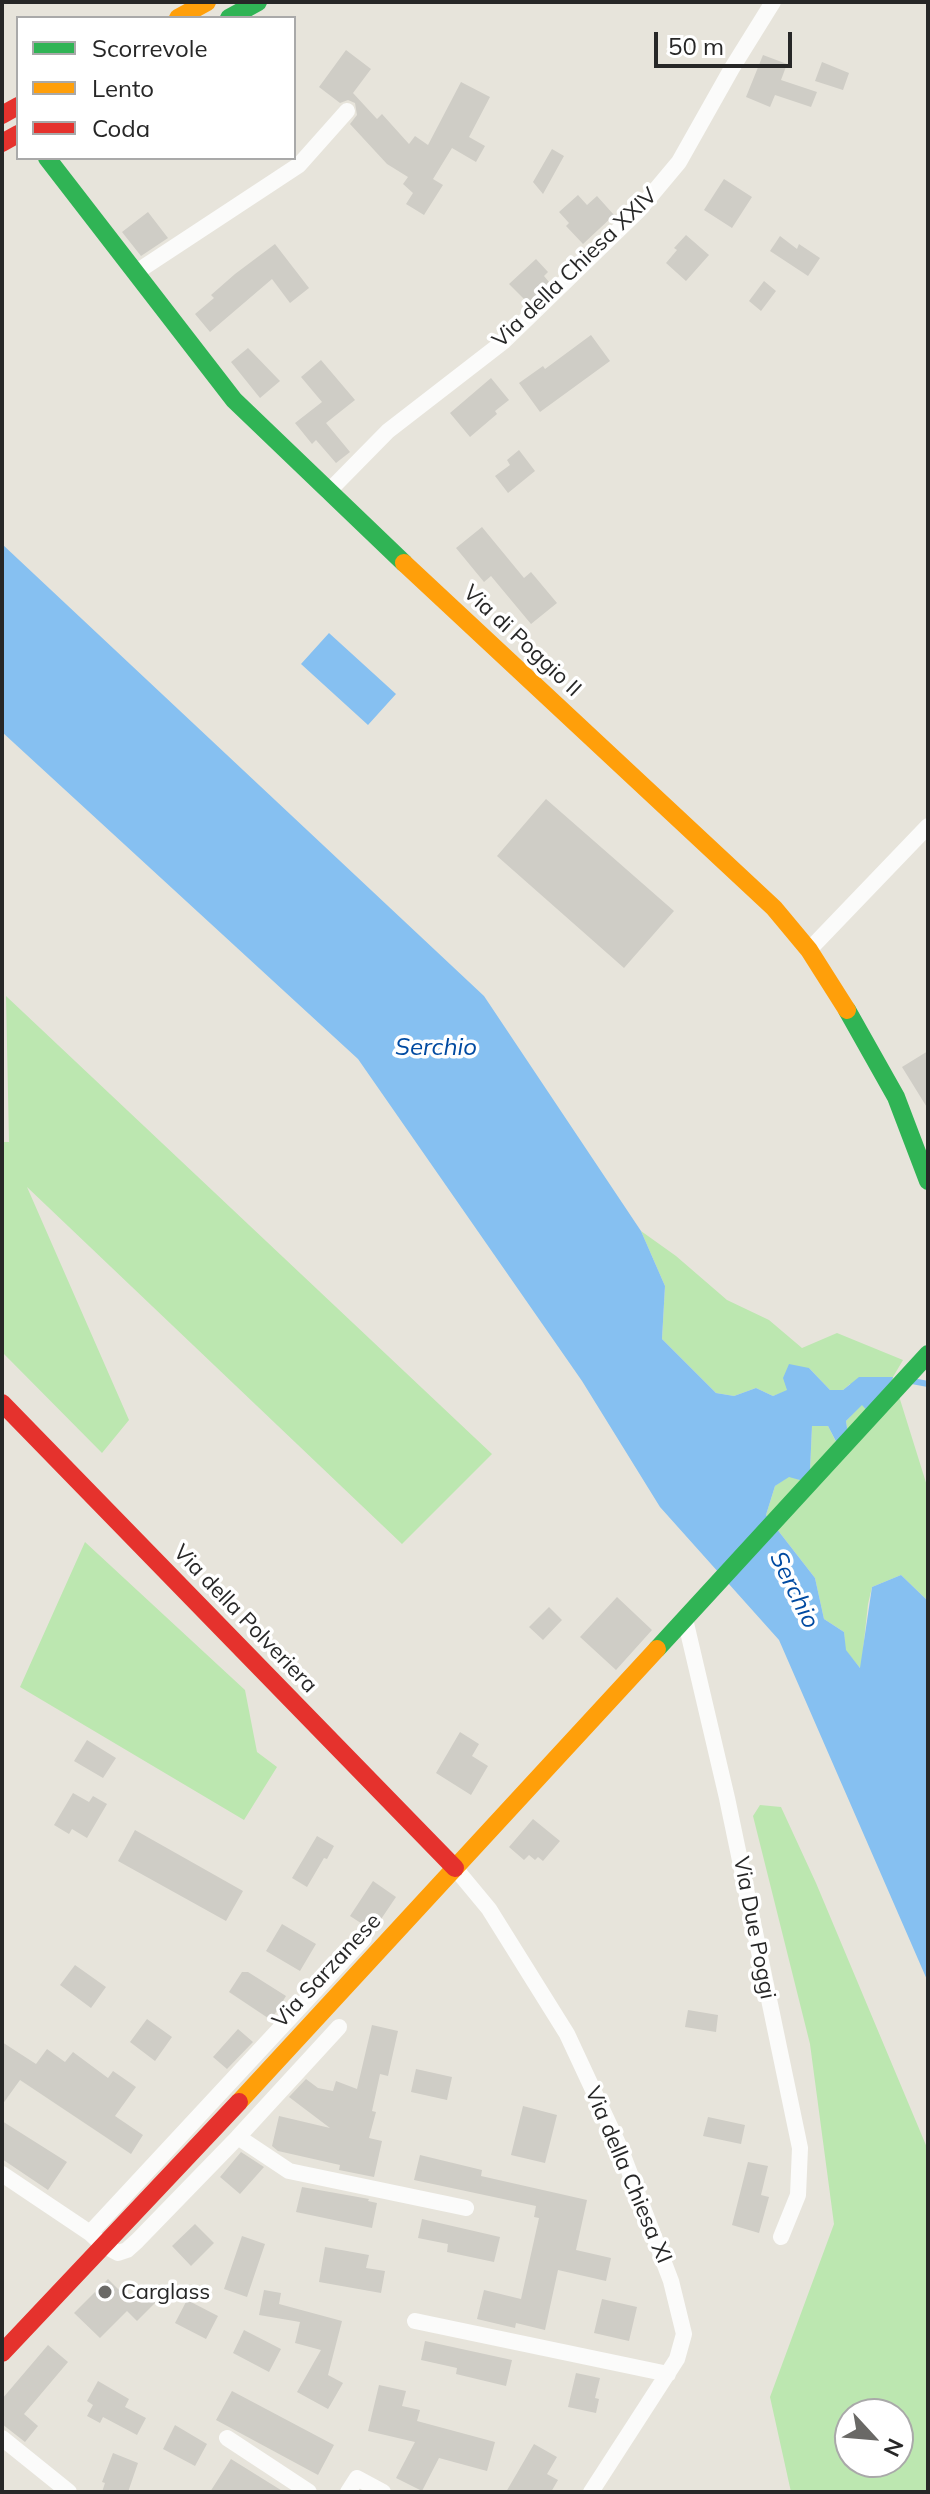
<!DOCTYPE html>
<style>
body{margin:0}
#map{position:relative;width:930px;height:2494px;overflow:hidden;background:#e7e4db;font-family:Mulish,sans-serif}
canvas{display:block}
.frame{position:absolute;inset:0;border:4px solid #272727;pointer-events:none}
.legend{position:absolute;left:16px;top:16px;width:280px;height:144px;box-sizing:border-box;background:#fff;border:2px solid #a9a9a9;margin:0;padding:10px 14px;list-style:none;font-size:24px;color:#272727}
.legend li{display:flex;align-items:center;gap:16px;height:40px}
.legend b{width:40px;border:2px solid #a9a9a9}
.north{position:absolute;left:834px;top:2398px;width:80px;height:80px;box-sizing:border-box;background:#fff;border:2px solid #a9a9a9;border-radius:50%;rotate:116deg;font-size:22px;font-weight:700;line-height:32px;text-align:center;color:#272727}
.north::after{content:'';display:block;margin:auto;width:28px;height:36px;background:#6a6966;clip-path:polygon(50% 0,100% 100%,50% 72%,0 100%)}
.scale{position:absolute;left:654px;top:32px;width:138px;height:36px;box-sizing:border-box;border:4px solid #272727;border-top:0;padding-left:10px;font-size:24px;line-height:28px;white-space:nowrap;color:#272727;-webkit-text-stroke:6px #fff;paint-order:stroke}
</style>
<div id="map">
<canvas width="930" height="2494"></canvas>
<div class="frame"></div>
<ul class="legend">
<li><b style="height:10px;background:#30b455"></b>Scorrevole</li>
<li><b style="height:10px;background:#ff9f0a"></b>Lento</li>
<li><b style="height:10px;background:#e5322d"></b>Coda</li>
</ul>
<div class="north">N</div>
<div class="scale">50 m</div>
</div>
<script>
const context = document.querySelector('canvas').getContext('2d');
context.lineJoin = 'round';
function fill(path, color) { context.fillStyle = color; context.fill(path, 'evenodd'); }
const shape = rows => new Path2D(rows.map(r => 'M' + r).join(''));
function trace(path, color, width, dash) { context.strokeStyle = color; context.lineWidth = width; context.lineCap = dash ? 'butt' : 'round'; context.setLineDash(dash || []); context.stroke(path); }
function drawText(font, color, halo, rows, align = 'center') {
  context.font = font + ' Mulish,sans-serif'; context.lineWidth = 7; context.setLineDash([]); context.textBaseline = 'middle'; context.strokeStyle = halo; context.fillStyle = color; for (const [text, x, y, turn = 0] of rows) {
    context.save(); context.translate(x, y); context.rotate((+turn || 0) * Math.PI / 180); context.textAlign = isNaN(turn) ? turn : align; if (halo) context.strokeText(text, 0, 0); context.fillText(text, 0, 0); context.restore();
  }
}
const green = shape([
 [6,996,492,1454,402,1544,27,1187,129,1420,102,1453,2,1352,2,1142,9,1142],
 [641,1231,676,1256,727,1300,769,1320,802,1348,837,1333,903,1360,893,1377,928,1489,928,1601,901,1575,872,1587,868,1604,861,1669,845,1650,844,1632,824,1619,815,1578,766,1515,775,1486,789,1476,806,1482,810,1471,812,1426,828,1426,841,1452,848,1434,846,1421,862,1404,876,1421,850,1384,843,1390,830,1390,809,1368,787,1391,773,1396,756,1388,734,1396,716,1393,662,1339,665,1286],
 [85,1542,245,1690,257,1752,277,1767,244,1820,20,1687],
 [760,1805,781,1807,816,1883,928,2150,928,2492,791,2492,770,2397,834,2224,810,2044,753,1816],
 [898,2414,898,2462,850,2462,850,2414]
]);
const water = shape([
 [2,544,484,996,641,1231,665,1286,662,1339,716,1393,734,1396,756,1388,773,1396,787,1390,783,1378,789,1364,809,1368,830,1390,843,1390,859,1377,893,1377,877,1422,862,1405,846,1421,848,1434,842,1453,828,1426,812,1426,810,1471,807,1482,789,1477,775,1486,766,1515,815,1578,824,1619,844,1632,846,1650,860,1668,872,1587,901,1575,928,1601,928,1982,779,1640,660,1507,582,1381,358,1059,2,732],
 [329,633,396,694,368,725,301,664]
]);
const stream = shape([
 [912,1381,928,1384]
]);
const building = shape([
 [346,50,371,69,353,93,377,119,382,114,409,144,415,136,428,145,461,82,490,97,469,137,485,146,476,162,452,148,433,179,443,185,424,215,406,204,413,193,403,184,408,177,387,164,350,124,357,115,355,103,348,100,340,103,319,87],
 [763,55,787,64,781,80,817,92,811,107,775,95,770,107,746,97],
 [822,62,849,73,843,90,815,81],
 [552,149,564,156,543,194,533,182],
 [724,179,752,197,732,228,704,210],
 [578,195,587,205,597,196,614,215,583,244,566,226,569,223,559,212],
 [148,212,168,238,141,256,122,232],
 [686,235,709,255,686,281,666,263,677,250,674,248],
 [780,236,797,249,799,244,820,258,808,276,770,251],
 [275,244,309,288,290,303,272,279,210,332,195,314,214,298,211,295,235,274],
 [536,259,548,272,544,276,549,282,528,303,509,284],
 [764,281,776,291,761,311,749,301],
 [591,335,610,361,540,412,519,383,543,366,545,369],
 [248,348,280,381,260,398,231,362],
 [321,360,355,400,326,423,350,452,336,463,316,440,312,444,295,423,322,402,301,377],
 [491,378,509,400,495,411,497,414,470,437,450,413],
 [519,450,535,471,508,493,495,476,510,465,507,460],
 [482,527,524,578,531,572,557,603,531,624,491,576,484,582,456,548],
 [546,799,674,911,624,968,497,856],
 [928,1051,928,1109,902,1067],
 [617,1597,652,1630,616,1670,580,1637],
 [549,1607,562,1620,543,1640,529,1627],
 [460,1732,479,1744,472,1756,488,1766,471,1795,436,1773],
 [87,1740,116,1758,103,1778,74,1761],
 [73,1793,89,1802,93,1796,107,1804,87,1838,72,1829,69,1834,54,1825],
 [533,1819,560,1841,543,1861,538,1857,535,1860,529,1855,524,1860,509,1847],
 [135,1830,243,1891,226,1921,118,1861],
 [317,1836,334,1846,327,1859,324,1858,307,1887,292,1878],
 [373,1881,396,1897,373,1931,350,1916],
 [282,1924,316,1944,300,1971,266,1951],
 [75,1965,106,1987,91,2008,60,1985],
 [242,1972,248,1972,286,1996,271,2020,229,1992],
 [688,2010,718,2015,716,2032,685,2027],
 [147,2019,172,2037,155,2061,130,2042],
 [372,2025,398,2031,388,2076,380,2074,372,2111,376,2112,369,2138,382,2141,374,2177,339,2170,340,2165,278,2151,272,2146,279,2116,330,2128,289,2097,306,2079,318,2088,333,2091,336,2081,357,2089],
 [238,2029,253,2042,227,2069,213,2057],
 [2,2042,36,2064,47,2049,65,2062,73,2052,108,2078,113,2071,136,2087,115,2116,143,2135,131,2154,20,2080,2,2105],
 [416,2069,452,2077,447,2100,411,2092],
 [523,2106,557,2115,545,2163,511,2155],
 [708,2117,745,2125,741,2144,703,2136],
 [2,2121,67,2162,48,2190,2,2159],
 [241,2152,264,2167,240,2194,220,2177],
 [420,2155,482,2170,481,2176,587,2200,576,2250,611,2258,606,2281,558,2270,545,2330,516,2323,515,2328,477,2319,484,2290,521,2299,539,2218,534,2217,536,2206,414,2180],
 [748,2162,768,2166,761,2195,769,2197,759,2233,732,2225],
 [302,2187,369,2199,368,2201,377,2203,372,2228,296,2212],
 [422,2219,500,2237,494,2262,447,2252,448,2244,418,2238],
 [195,2224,214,2243,191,2266,172,2246],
 [242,2236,265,2244,247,2297,224,2289],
 [325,2247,369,2255,366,2268,385,2271,381,2293,319,2282],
 [108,2279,129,2300,144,2285,159,2299,137,2321,127,2311,100,2338,74,2313],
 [264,2290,281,2293,279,2304,342,2321,328,2375,343,2383,328,2409,297,2392,321,2350,295,2343,300,2322,259,2315],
 [602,2299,637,2307,629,2341,594,2333],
 [187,2300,218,2316,206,2339,175,2323],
 [244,2330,281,2349,269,2372,233,2353],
 [425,2341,512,2360,506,2386,456,2374,457,2368,421,2360],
 [48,2345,68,2362,24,2414,38,2426,25,2442,2,2424,2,2399],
 [576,2373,600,2378,595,2398,599,2399,596,2413,568,2407],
 [98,2381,129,2399,125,2407,146,2418,137,2435,103,2417,100,2423,87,2416,93,2405,87,2401],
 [379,2385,406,2391,402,2406,420,2410,417,2421,495,2442,487,2471,439,2458,422,2491,396,2478,415,2442,368,2431],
 [232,2391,334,2445,318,2475,216,2420],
 [175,2425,207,2444,195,2466,163,2449],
 [534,2444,557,2457,547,2474,558,2480,551,2492,506,2492],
 [113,2453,138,2463,128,2492,102,2492,105,2483,102,2482],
 [231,2459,284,2492,210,2492]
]);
const street = shape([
 [135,273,299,165,347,111],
 [328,492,388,431,503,342,638,211,679,162,732,68,773,2],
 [809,950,928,826],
 [685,1619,727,1798,800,2148,798,2195,781,2237],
 [455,1868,489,1909,567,2034,621,2150,671,2281,684,2334,677,2359,591,2492],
 [238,2137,339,2027],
 [2,2174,90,2233,103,2245,118,2253,127,2250,137,2241,238,2137,289,2171,466,2208],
 [90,2233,364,1938],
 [415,2321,668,2374],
 [2,2438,69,2492],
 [227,2438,309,2492],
 [348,2492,357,2478,383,2492]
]);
const fast = shape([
 [229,18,258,2],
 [47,158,234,400,404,563],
 [847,1010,896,1097,928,1181],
 [657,1649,928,1354]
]);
const slow = shape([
 [178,18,207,2],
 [404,563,774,908,809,950,847,1010],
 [239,2102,657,1649]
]);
const jam = shape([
 [2,115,18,106],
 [2,143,18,134],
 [2,1403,455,1868],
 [2,2353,239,2102]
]);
const markers = [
 [105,2292,8,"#6a6966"]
];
const streetNames = [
 ["Via della Chiesa XXIV",575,268,-44],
 ["Via di Poggio II",522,641,43],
 ["Via della Polveriera",245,1619,46],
 ["Via Due Poggi",754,1928,79],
 ["Via Sarzanese",327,1971,-47],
 ["Via della Chiesa XI",628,2175,67]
];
const poiNames = [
 ["Carglass",121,2292]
];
const waterNames = [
 ["Serchio",436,1048],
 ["Serchio",794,1590,64]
];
fill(green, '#bce7b0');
fill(water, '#86c0f1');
trace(stream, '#86c0f1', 6);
fill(building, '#cfcdc6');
trace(street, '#fbfbfa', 16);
trace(fast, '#30b455', 18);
trace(slow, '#ff9f0a', 18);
trace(jam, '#e5322d', 18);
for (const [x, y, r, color] of markers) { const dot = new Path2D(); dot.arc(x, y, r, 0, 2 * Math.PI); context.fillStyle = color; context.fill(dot); trace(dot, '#fff', 3); }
drawText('22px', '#272727', '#fff', streetNames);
drawText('22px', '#272727', '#fff', poiNames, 'left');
drawText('italic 24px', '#004aa1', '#fff', waterNames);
</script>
